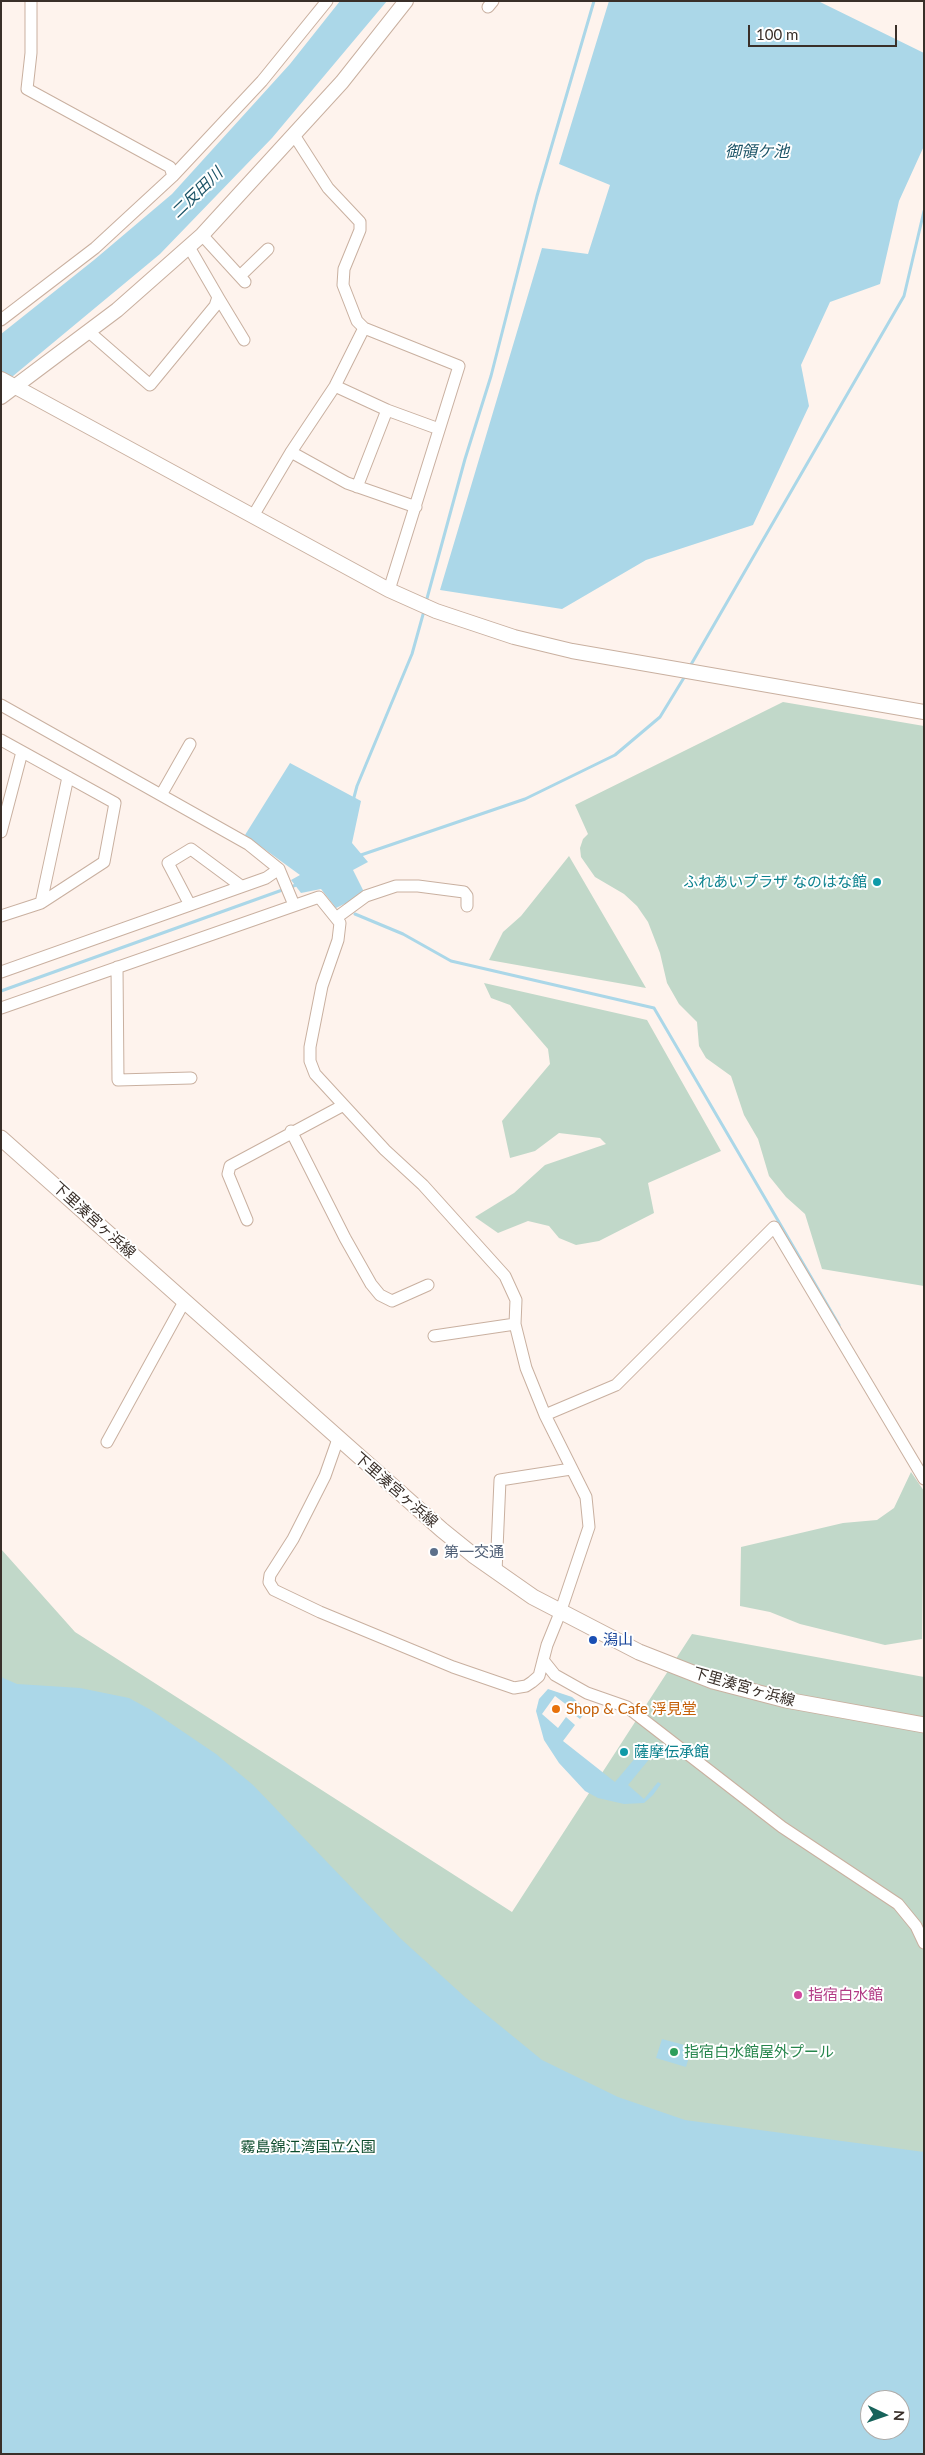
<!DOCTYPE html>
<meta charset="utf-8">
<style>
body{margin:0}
#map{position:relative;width:925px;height:2455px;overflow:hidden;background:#fef3ed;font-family:Lato,sans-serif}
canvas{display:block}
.frame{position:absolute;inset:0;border:2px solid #392f29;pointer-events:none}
.north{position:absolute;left:860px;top:2390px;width:50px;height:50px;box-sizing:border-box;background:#fff;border:1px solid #b0aca9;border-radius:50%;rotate:93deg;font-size:14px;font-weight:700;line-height:20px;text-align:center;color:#392f29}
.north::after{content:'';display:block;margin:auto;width:18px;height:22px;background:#17635b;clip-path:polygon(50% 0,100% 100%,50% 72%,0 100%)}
.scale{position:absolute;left:748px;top:25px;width:149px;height:22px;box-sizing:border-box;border:2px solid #392f29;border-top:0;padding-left:6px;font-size:15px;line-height:18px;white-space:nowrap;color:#392f29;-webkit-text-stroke:4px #fff;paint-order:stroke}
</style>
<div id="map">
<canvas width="925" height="2455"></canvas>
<div class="frame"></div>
<div class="north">N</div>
<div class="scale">100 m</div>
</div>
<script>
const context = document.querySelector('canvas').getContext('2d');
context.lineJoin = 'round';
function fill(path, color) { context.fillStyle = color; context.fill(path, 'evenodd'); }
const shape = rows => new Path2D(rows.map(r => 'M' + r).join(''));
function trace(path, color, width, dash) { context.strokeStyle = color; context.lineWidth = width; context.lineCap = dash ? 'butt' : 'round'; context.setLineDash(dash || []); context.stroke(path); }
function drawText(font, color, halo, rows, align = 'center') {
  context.font = font + ' Lato,"Noto Sans JP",sans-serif'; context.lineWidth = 4; context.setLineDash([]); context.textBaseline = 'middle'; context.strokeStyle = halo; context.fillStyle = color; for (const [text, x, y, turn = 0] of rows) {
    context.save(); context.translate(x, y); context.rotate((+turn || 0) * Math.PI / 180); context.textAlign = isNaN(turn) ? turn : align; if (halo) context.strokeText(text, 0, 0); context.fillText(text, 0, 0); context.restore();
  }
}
const green = shape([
 [783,702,924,726,924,1286,822,1269,805,1214,786,1197,769,1176,758,1139,744,1115,731,1076,706,1058,699,1046,697,1022,679,1004,667,983,660,953,648,922,637,906,624,894,595,877,581,857,580,848,583,839,588,834,575,805],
 [569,856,646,988,489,960,503,932,521,916],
 [484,983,647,1020,721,1151,648,1183,654,1213,599,1241,576,1245,559,1238,549,1226,528,1221,498,1233,475,1217,514,1193,545,1165,606,1144,600,1138,559,1133,535,1151,510,1158,502,1121,550,1064,548,1049,510,1005,491,998],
 [911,1472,924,1491,922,1639,885,1645,800,1624,770,1612,740,1606,741,1547,843,1523,877,1520,894,1508],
 [1,1549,75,1632,512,1912,692,1634,924,1677,924,2454,1,2454],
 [870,2400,900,2400,900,2430,870,2430]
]);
const water = shape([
 [340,1,387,1,272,138,160,254,1,386,1,334,94,260,172,194,290,64],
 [609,1,818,1,924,53,924,146,899,201,880,284,830,302,801,365,809,406,753,525,646,560,562,609,440,590,542,248,588,254,610,185,559,164],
 [290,763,361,801,352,843,368,862,353,870,365,894,336,908,321,889,301,893,291,880,300,875,245,835],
 [1,1677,17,1684,80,1688,129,1698,151,1710,216,1754,253,1785,400,1938,466,1998,542,2060,618,2097,685,2120,924,2152,924,2454,1,2454],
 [870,2400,900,2400,900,2430,870,2430],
 [548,1689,572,1697,587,1710,580,1719,571,1712,572,1709,555,1696,542,1714,558,1728,566,1717,575,1725,563,1741,615,1782,642,1750,651,1757,628,1785,644,1799,658,1782,661,1784,653,1795,644,1803,624,1804,598,1798,585,1791,559,1763,544,1740,536,1711,539,1699],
 [662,2039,692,2047,686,2067,656,2058]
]);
const stream = shape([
 [426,602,465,459,491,376,537,196,594,1],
 [689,668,904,296,924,211],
 [353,801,357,786,412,654,424,611],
 [358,856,525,799,615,755,660,717,685,676],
 [355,914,403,934,451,961,654,1008,839,1325],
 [1,991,299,884]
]);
const minor = shape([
 [31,1,31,53,27,89,170,167,173,176],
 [488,7,493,1],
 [294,135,328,188,360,222,360,230,344,269,343,285,357,321,364,328,459,366,389,590],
 [202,235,245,282],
 [240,276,268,249],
 [218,297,244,340],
 [1,320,95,248,173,176,262,81,327,1],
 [88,331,150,385,215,306,218,297,189,247],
 [335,386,387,410,439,429],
 [291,452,347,483,416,507],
 [357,487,387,410],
 [253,516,291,452,335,386,364,328],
 [1,705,248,844,279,869,294,905],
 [1,740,115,803,104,862,41,903,1,916],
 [161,795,190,744],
 [1,832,22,752],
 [41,903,68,777],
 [190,905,168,863,191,849,241,886],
 [336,918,366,896,396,886,418,886,464,892,467,896,467,906],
 [117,967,118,1080,191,1078],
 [1,972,266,878,279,869],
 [1,1008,319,897,340,923,338,940,322,986,310,1047,310,1061,315,1074,385,1150,423,1185,505,1276,516,1300,515,1324,526,1368,545,1415,586,1497,589,1527,560,1613,547,1645,539,1676,532,1682,526,1686,514,1688,453,1667,320,1612,274,1590,269,1582,270,1575,293,1539,325,1476,338,1439],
 [291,1131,345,1238,371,1284,380,1295,392,1301,428,1285],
 [247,1220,228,1174,230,1166,342,1106],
 [434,1336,515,1324],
 [545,1415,616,1385,774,1227,924,1479],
 [107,1442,184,1302],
 [496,1572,500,1480,571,1469],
 [543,1660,555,1675,587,1693,627,1707,782,1827,898,1904,916,1926,924,1943]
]);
const tertiary = shape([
 [1,379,389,590,436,611,514,637,572,651,924,712],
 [1,397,117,310,202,235,342,82,406,1]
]);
const secondary = shape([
 [1,1138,442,1530,473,1555,533,1597,639,1652,713,1681,786,1700,924,1725]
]);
const markers = [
 [877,882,5,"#0f9aa8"],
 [434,1552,5,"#5c6f8a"],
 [593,1640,5,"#1a4fb4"],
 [556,1709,5,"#e8710a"],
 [624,1752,5,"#0f9aa8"],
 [798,1995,5,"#d1479c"],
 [674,2052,5,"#2e9e5b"]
];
const cultureNames = [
 ["ふれあいプラザ なのはな館",867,882],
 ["薩摩伝承館",634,1752,"left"]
];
const streetNames = [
 ["下里湊宮ヶ浜線",94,1220,42],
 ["下里湊宮ヶ浜線",396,1490,41],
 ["下里湊宮ヶ浜線",744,1687,16]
];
const serviceNames = [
 ["第一交通",444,1552]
];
const transitNames = [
 ["潟山",603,1640]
];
const foodNames = [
 ["Shop & Cafe 浮見堂",566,1709]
];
const hotelNames = [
 ["指宿白水館",808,1995]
];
const leisureNames = [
 ["指宿白水館屋外プール",684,2052]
];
const parkNames = [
 ["霧島錦江湾国立公園",308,2147]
];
const waterNames = [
 ["御領ケ池",757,152],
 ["二反田川",197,193,-44]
];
fill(green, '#c1d8c9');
fill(water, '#abd7e8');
trace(stream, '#abd7e8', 3);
trace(minor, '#c9b0a0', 13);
trace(tertiary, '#c9b0a0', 16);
trace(secondary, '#c9b0a0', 17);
trace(minor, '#fff', 11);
trace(tertiary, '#fff', 14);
trace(secondary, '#fff', 15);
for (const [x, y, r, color] of markers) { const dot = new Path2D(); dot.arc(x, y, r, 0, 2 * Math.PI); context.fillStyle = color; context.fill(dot); trace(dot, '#fff', 2); }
drawText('15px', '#0d838f', '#fff', cultureNames, 'right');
drawText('15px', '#392f29', '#fff', streetNames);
drawText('15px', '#4e5e75', '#fff', serviceNames, 'left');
drawText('15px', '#164399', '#fff', transitNames, 'left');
drawText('15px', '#c56008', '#fff', foodNames, 'left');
drawText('15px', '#b23c85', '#fff', hotelNames, 'left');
drawText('15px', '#27864d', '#fff', leisureNames, 'left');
drawText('15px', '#0e4c2d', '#fff', parkNames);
drawText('italic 16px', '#1c5467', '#fff', waterNames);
</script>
